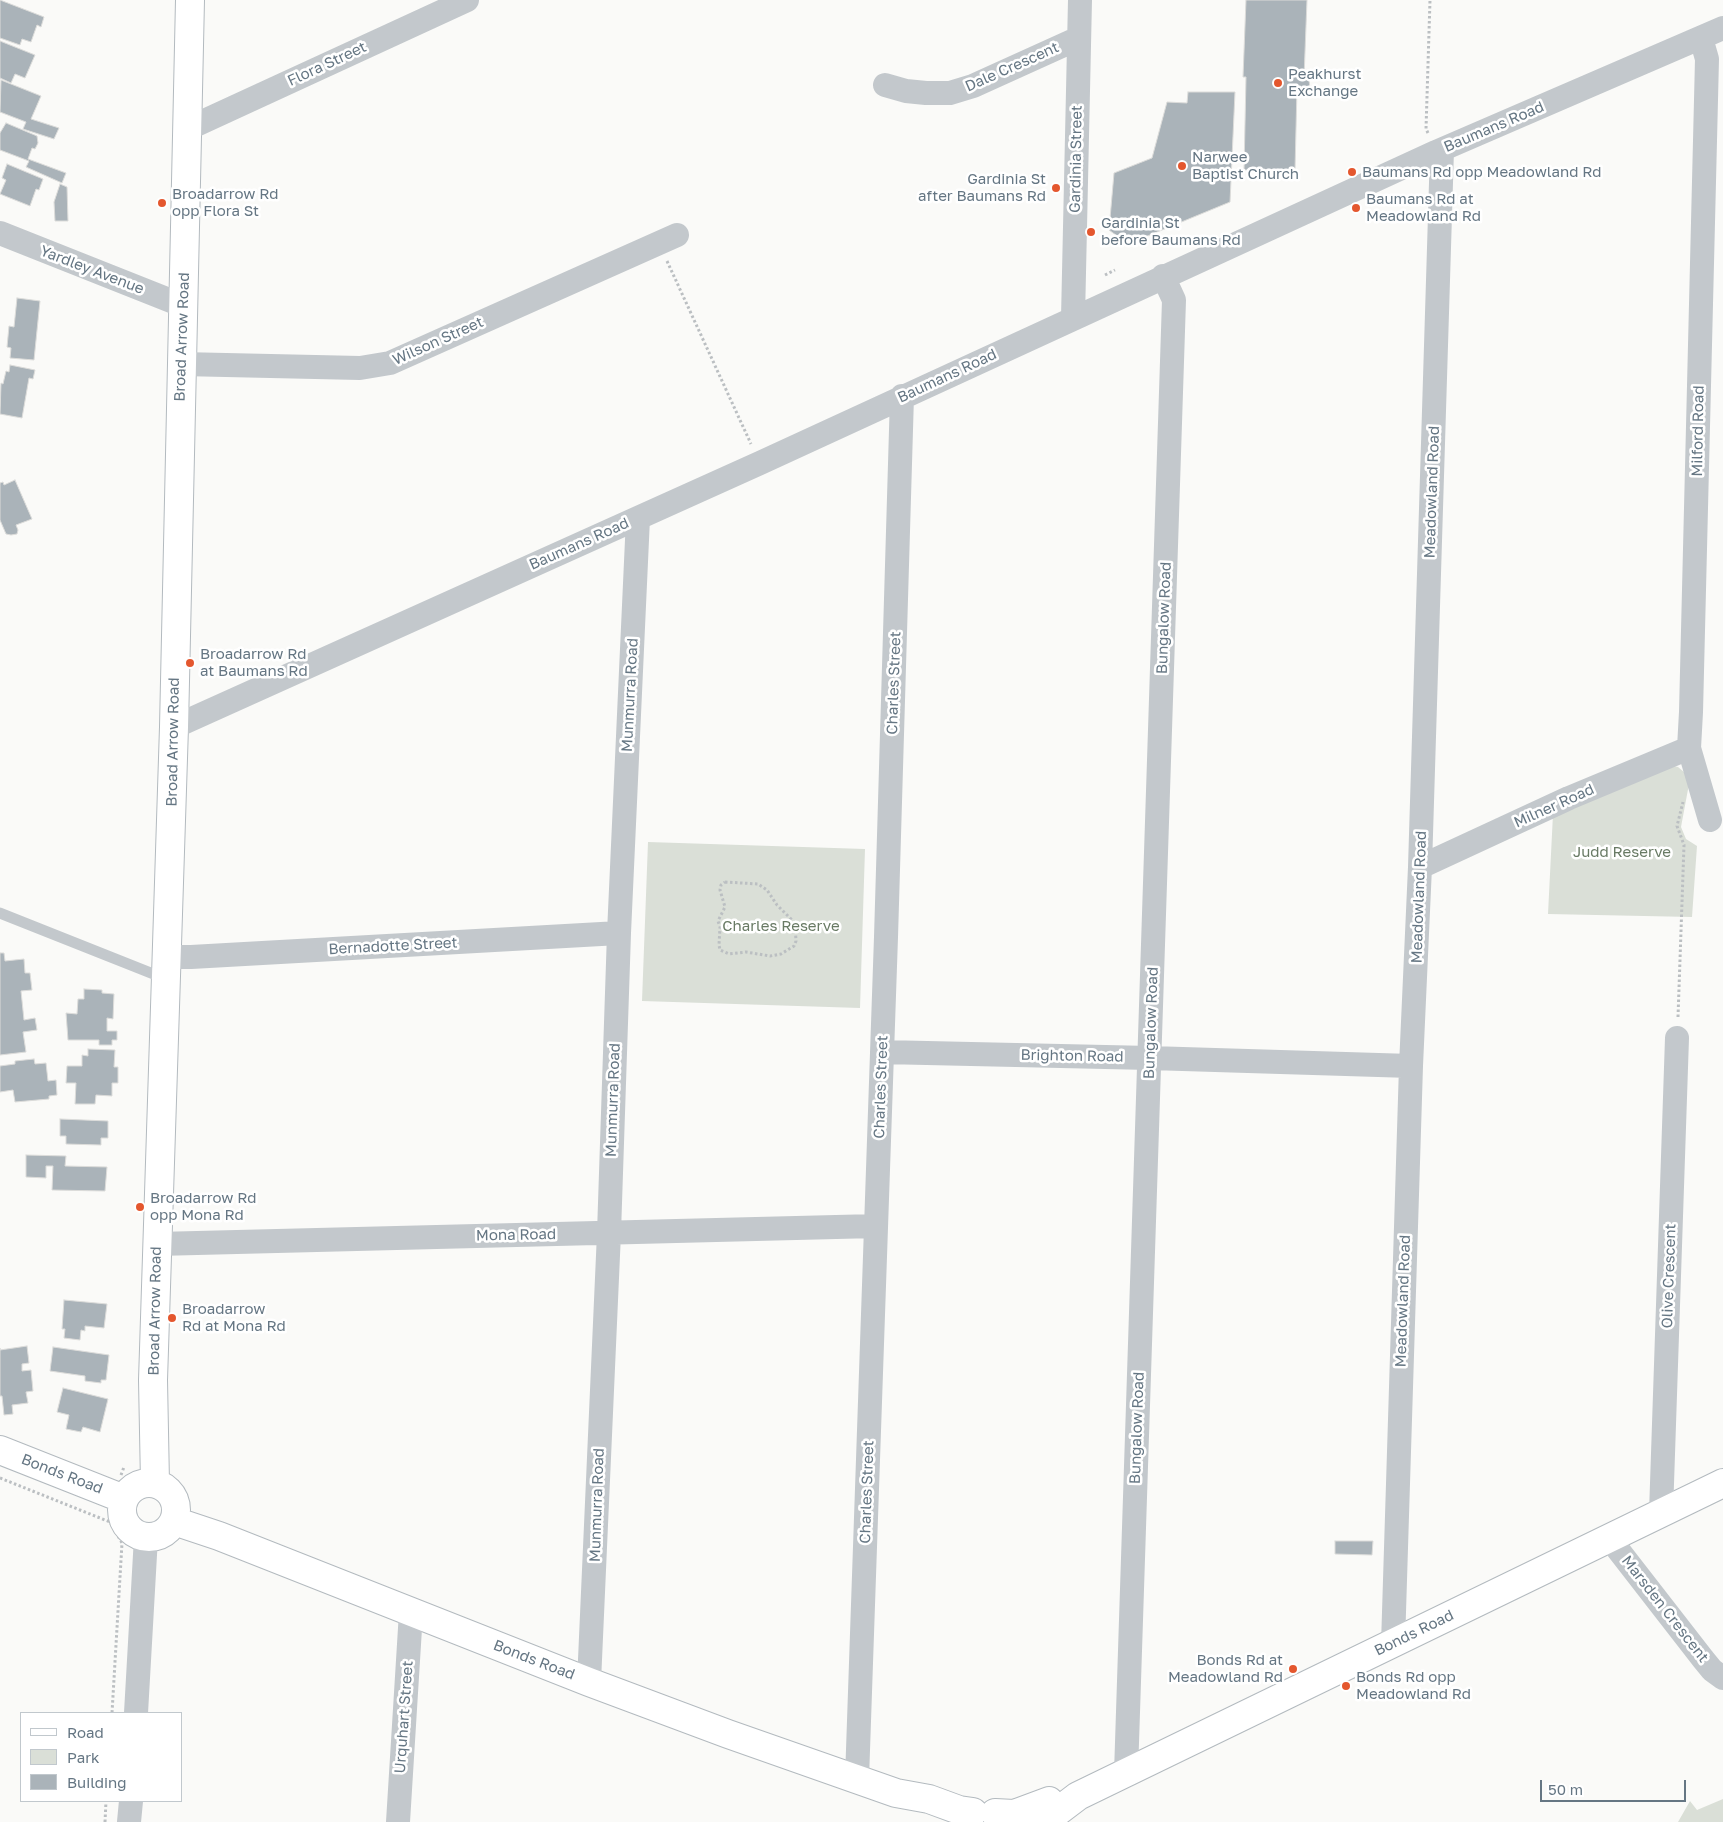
<!DOCTYPE html>
<style>
body{margin:0}
#map{position:relative;width:1723px;height:1822px;overflow:hidden;background:#fafaf8;font-family:"Golos Text",sans-serif}
canvas{display:block}
.legend{position:absolute;left:20px;top:1712px;width:162px;height:90px;box-sizing:border-box;background:#fff;border:1px solid #c1c8cd;margin:0;padding:6px 9px;list-style:none;font-size:15px;color:#657683}
.legend li{display:flex;align-items:center;gap:10px;height:25px}
.legend b{width:25px;border:1px solid #c1c8cd}
.scale{position:absolute;left:1540px;top:1780px;width:146px;height:22px;box-sizing:border-box;border:2px solid #657683;border-top:0;padding-left:6px;font-size:15px;line-height:18px;white-space:nowrap;color:#657683;-webkit-text-stroke:4px #fff;paint-order:stroke}
</style>
<div id="map">
<canvas width="1723" height="1822"></canvas>
<ul class="legend">
<li><b style="height:6px;background:#fff"></b>Road</li>
<li><b style="height:14px;background:#dadfd7"></b>Park</li>
<li><b style="height:14px;background:#aab3b9"></b>Building</li>
</ul>
<div class="scale">50 m</div>
</div>
<script>
const context = document.querySelector('canvas').getContext('2d');
context.lineJoin = 'round';
function fill(path, color) { context.fillStyle = color; context.fill(path, 'evenodd'); }
const shape = rows => new Path2D(rows.map(r => 'M' + r).join(''));
function trace(path, color, width, dash) { context.strokeStyle = color; context.lineWidth = width; context.lineCap = dash ? 'butt' : 'round'; context.setLineDash(dash || []); context.stroke(path); }
function drawText(font, color, halo, rows, align = 'center') {
  context.font = font + ' "Golos Text",sans-serif'; context.lineWidth = 5; context.setLineDash([]); context.textBaseline = 'middle'; context.strokeStyle = halo; context.fillStyle = color; for (const [text, x, y, turn = 0] of rows) {
    context.save(); context.translate(x, y); context.rotate((+turn || 0) * Math.PI / 180); context.textAlign = isNaN(turn) ? turn : align; if (halo) context.strokeText(text, 0, 0); context.fillText(text, 0, 0); context.restore();
  }
}
const green = shape([
 [1669,765,1678,767,1684,772,1689,784,1681,827,1686,839,1697,846,1692,917,1548,914,1553,814],
 [648,842,865,849,860,1008,642,1001],
 [1723,1799,1723,1822,1678,1822,1690,1801,1697,1810]
]);
const building = shape([
 [0,0,44,17,41,27,37,25,31,42,22,39,20,45,0,38,0,0],
 [1246,0,1307,0,1304,78,1309,79,1310,89,1297,88,1295,170,1244,170,1246,77,1243,77,1246,0],
 [0,41,35,55,25,78,15,74,11,83,0,78,0,41],
 [1,80,41,96,31,119,59,128,54,139,23,129,26,122,0,112,1,80],
 [1188,92,1235,92,1230,202,1128,244,1109,230,1114,173,1152,158,1167,102,1187,103,1188,92],
 [6,123,37,136,38,143,35,149,32,148,28,159,66,173,62,183,26,167,29,161,0,150,0,133,6,123],
 [7,164,43,179,39,190,36,189,30,206,0,194,6,180,2,178,7,164],
 [60,184,67,187,68,221,55,221,54,202,60,184],
 [17,298,40,301,34,360,10,358,11,348,7,347,9,326,14,327,17,298],
 [10,365,35,370,33,379,29,378,22,418,0,414,1,383,3,384,6,371,9,372,10,365],
 [15,480,32,519,16,525,18,530,17,534,11,535,6,534,0,520,0,483,3,482,4,485,15,480],
 [0,953,4,953,5,961,24,959,25,973,30,973,32,990,21,991,24,1020,35,1018,37,1030,23,1032,26,1052,0,1055,0,953],
 [84,989,102,990,102,993,114,994,113,1019,107,1018,107,1031,117,1031,117,1040,112,1040,112,1045,99,1045,99,1040,68,1040,66,1013,77,1014,78,999,84,999,84,989],
 [88,1049,115,1050,114,1067,118,1067,118,1083,112,1083,112,1096,96,1095,95,1104,75,1104,76,1083,66,1083,67,1066,82,1066,82,1055,88,1056,88,1049],
 [34,1059,35,1064,46,1063,48,1081,56,1080,57,1095,49,1096,49,1099,15,1102,13,1090,0,1092,0,1066,15,1064,15,1061,34,1059],
 [60,1119,108,1121,108,1138,101,1138,101,1145,66,1144,66,1136,60,1136,60,1119],
 [26,1155,66,1156,65,1166,107,1167,105,1191,52,1190,53,1166,46,1166,46,1178,26,1177,26,1155],
 [64,1300,107,1304,104,1328,85,1326,85,1331,81,1330,80,1340,64,1338,65,1329,62,1329,64,1300],
 [27,1346,29,1363,22,1364,22,1371,31,1370,33,1391,26,1392,28,1403,12,1405,13,1414,4,1415,2,1396,0,1396,0,1348,0,1350,27,1346],
 [53,1347,109,1355,106,1380,101,1380,101,1383,85,1381,85,1376,50,1371,53,1347],
 [63,1388,108,1399,100,1432,83,1427,81,1432,66,1429,69,1415,57,1412,63,1388],
 [1335,1541,1373,1541,1372,1555,1335,1554,1335,1541]
]);
const path = shape([
 [1428,133,1426,129,1430,0],
 [667,261,751,444],
 [1105,275,1115,270],
 [725,882,758,884,767,890,777,905,795,923,796,941,794,946,781,954,770,956,746,952,729,954,720,950,719,945,720,927,718,921,725,907,720,890,721,885,725,882],
 [1678,1017,1684,845,1677,826,1683,802],
 [121,1475,124,1467],
 [0,1478,110,1522,122,1543,112,1713],
 [105,1822,106,1801]
]);
const lane = shape([
 [0,913,166,979]
]);
const street = shape([
 [1701,38,1707,59,1691,712,1689,748,1710,820],
 [885,85,906,91,926,93,950,93,973,86,1079,38],
 [187,129,467,0],
 [0,233,184,306],
 [1073,318,1080,0],
 [181,364,360,368,390,363,677,235],
 [174,727,760,463,1436,152,1723,28],
 [1420,867,1569,798,1689,748],
 [167,957,191,957,619,933],
 [882,1052,1150,1058,1411,1066],
 [157,1244,876,1226],
 [1661,1513,1677,1038],
 [1609,1538,1703,1659,1712,1670,1723,1678],
 [1393,1644,1411,1066,1420,867,1442,150],
 [589,1682,609,1233,619,933,638,518],
 [136,1713,146,1537],
 [1126,1773,1174,300,1163,276],
 [857,1779,886,937,902,396],
 [129,1822,131,1801],
 [398,1822,411,1612]
]);
const secondary = shape([
 [0,1450,124,1499],
 '122 1510a27 27 0 1 1 54 0a27 27 0 1 1-54 0Z',
 [155,1483,153,1380,174,727,190,0],
 [174,1521,219,1536,589,1682,728,1734,896,1793,929,1799,959,1810,973,1812],
 [995,1813,1014,1814,1049,1801],
 [1032,1822,1057,1812,1078,1796,1723,1483]
]);
const markers = [
 [1278,83,5,"#e4572e"],
 [1182,166,5,"#e4572e"],
 [1352,172,5,"#e4572e"],
 [1056,188,5,"#e4572e"],
 [162,203,5,"#e4572e"],
 [1356,208,5,"#e4572e"],
 [1091,232,5,"#e4572e"],
 [190,663,5,"#e4572e"],
 [140,1207,5,"#e4572e"],
 [172,1318,5,"#e4572e"],
 [1293,1669,5,"#e4572e"],
 [1346,1686,5,"#e4572e"]
];
const streetNames = [
 ["Flora Street",327,64,-25],
 ["Dale Crescent",1012,67,-24],
 ["Baumans Road",1494,127,-23],
 ["Gardinia Street",1076,159,-89],
 ["Yardley Avenue",92,270,21],
 ["Broad Arrow Road",182,337,-88],
 ["Wilson Street",438,341,-24],
 ["Baumans Road",947,376,-25],
 ["Milford Road",1698,431,-89],
 ["Meadowland Road",1432,492,-88],
 ["Baumans Road",579,544,-24],
 ["Bungalow Road",1164,618,-88],
 ["Charles Street",894,683,-88],
 ["Munmurra Road",630,695,-87],
 ["Broad Arrow Road",173,742,-89],
 ["Milner Road",1554,806,-24],
 ["Meadowland Road",1419,897,-88],
 ["Bernadotte Street",393,946,-3],
 ["Bungalow Road",1151,1023,-88],
 ["Brighton Road",1072,1056,1],
 ["Charles Street",881,1087,-88],
 ["Munmurra Road",613,1100,-88],
 ["Mona Road",516,1235,-1],
 ["Olive Crescent",1669,1276,-88],
 ["Meadowland Road",1403,1301,-88],
 ["Broad Arrow Road",155,1311,-89],
 ["Bungalow Road",1137,1428,-88],
 ["Bonds Road",62,1474,21],
 ["Charles Street",867,1492,-88],
 ["Munmurra Road",597,1505,-88],
 ["Marsden Crescent",1665,1609,52],
 ["Bonds Road",1414,1633,-26],
 ["Bonds Road",534,1660,21],
 ["Urquhart Street",404,1717,-86]
];
const poiNames = [
 ["Peakhurst",1288,74],
 ["Exchange",1288,91],
 ["Narwee",1192,157],
 ["Baptist Church",1192,174],
 ["Baumans Rd opp Meadowland Rd",1362,172],
 ["Gardinia St",1046,179,"right"],
 ["after Baumans Rd",1046,196,"right"],
 ["Broadarrow Rd",172,194],
 ["opp Flora St",172,211],
 ["Baumans Rd at",1366,199],
 ["Meadowland Rd",1366,216],
 ["Gardinia St",1101,223],
 ["before Baumans Rd",1101,240],
 ["Broadarrow Rd",200,654],
 ["at Baumans Rd",200,671],
 ["Broadarrow Rd",150,1198],
 ["opp Mona Rd",150,1215],
 ["Broadarrow",182,1309],
 ["Rd at Mona Rd",182,1326],
 ["Bonds Rd at",1283,1660,"right"],
 ["Meadowland Rd",1283,1677,"right"],
 ["Bonds Rd opp",1356,1677],
 ["Meadowland Rd",1356,1694]
];
const parkNames = [
 ["Judd Reserve",1622,852],
 ["Charles Reserve",781,926]
];
fill(green, '#dadfd7');
fill(building, '#aab3b9');
trace(building, '#dcdcda', 1);
trace(secondary, '#b3babf', 30);
trace(path, '#bbbfc2', 3, [2.5, 2.5]);
trace(lane, '#c3c8cc', 11);
trace(street, '#c3c8cc', 24);
trace(secondary, '#fff', 28);
for (const [x, y, r, color] of markers) { const dot = new Path2D(); dot.arc(x, y, r, 0, 2 * Math.PI); context.fillStyle = color; context.fill(dot); trace(dot, '#fff', 2); }
drawText('15px', '#657683', '#fff', streetNames);
drawText('15px', '#657683', '#fff', poiNames, 'left');
drawText('15px', '#687a64', '#fff', parkNames);
</script>
